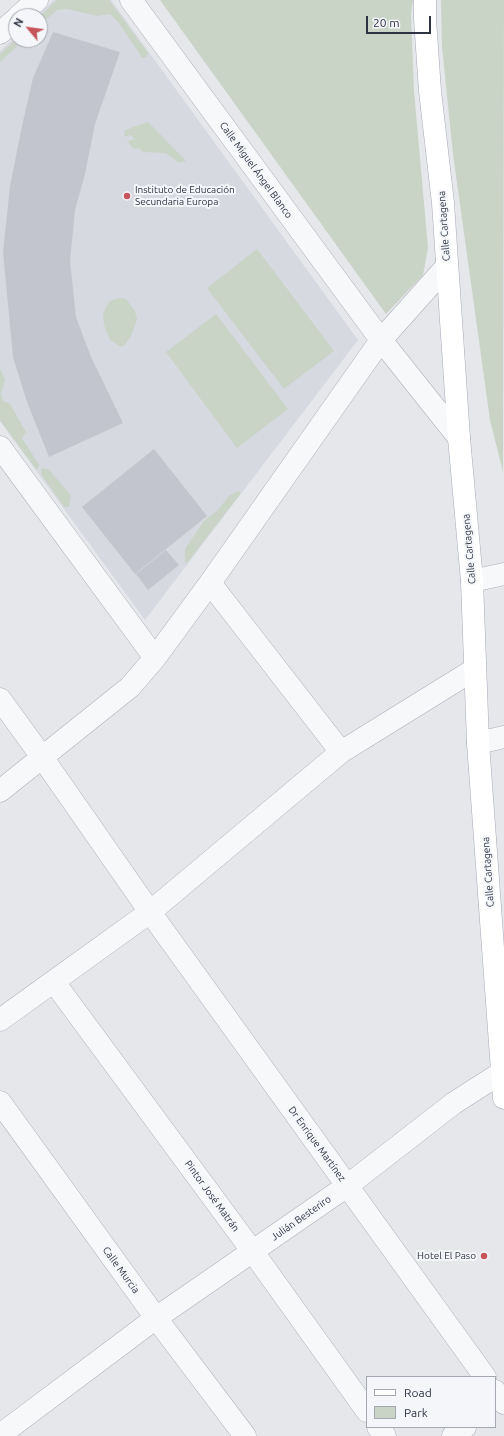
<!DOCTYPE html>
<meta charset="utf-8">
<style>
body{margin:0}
#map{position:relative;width:504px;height:1436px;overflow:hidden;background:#e5e7eb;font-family:Ubuntu,sans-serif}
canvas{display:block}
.legend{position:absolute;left:366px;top:1376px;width:130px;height:52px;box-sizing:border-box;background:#f4f6f9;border:1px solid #a4a8b0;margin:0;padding:5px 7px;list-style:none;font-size:12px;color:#2d3343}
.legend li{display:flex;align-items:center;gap:8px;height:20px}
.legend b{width:20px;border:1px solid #a4a8b0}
.north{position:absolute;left:8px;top:8px;width:40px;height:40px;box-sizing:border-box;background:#f4f6f9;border:1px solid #a4a8b0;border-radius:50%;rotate:299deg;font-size:11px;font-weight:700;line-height:16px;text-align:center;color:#2d3343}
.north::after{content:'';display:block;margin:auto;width:14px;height:18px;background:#c5555b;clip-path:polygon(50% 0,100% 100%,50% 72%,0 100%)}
.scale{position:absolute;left:366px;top:16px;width:65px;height:18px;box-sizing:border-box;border:2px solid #2d3343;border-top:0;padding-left:5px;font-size:12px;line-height:14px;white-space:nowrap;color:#2d3343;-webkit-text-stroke:3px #f4f6f9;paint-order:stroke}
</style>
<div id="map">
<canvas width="504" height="1436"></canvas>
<ul class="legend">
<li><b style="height:5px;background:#fff"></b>Road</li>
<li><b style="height:11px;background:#c9d4c6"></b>Park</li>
</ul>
<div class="north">N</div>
<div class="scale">20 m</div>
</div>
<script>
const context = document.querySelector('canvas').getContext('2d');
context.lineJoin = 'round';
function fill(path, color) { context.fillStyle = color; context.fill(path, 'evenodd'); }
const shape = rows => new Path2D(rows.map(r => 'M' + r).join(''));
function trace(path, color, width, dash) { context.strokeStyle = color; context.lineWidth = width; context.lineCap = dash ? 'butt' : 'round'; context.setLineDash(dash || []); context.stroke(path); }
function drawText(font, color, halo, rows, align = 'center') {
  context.font = font + ' Ubuntu,sans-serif'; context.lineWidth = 4; context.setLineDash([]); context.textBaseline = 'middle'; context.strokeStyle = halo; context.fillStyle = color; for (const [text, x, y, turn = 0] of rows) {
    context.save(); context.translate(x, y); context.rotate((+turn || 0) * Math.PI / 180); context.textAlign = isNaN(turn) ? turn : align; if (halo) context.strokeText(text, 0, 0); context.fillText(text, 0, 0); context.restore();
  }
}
const built = shape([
 [54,0,111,0,358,340,145,620,0,421,0,51,16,36,16,40,40,40,40,16,37,16]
]);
const green = shape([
 [57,0,109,0,148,53,146,57,142,58,139,53,119,23,110,14,97,16,67,9,57,10,40,25,40,16],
 [160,0,413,0,411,14,414,91,428,248,423,275,386,314],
 [441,0,504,0,503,472,490,420,453,154,442,47],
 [16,39,24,40,0,62,0,54],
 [148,122,186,161,179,163,166,153,143,152,139,148,133,149,128,141,135,139,130,135,124,137,125,130],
 [257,249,334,351,284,389,207,288],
 [119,298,126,299,135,311,137,319,131,336,125,345,121,347,110,340,104,325,103,315,106,307,110,301],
 [216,314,288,409,237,448,166,352],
 [0,368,5,380,1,394,3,401,10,404,26,432,22,438,39,465,38,469,35,468,0,420],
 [41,468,48,469,71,495,69,507,64,507,41,474],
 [238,491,241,493,187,563,185,562,185,549,204,521,217,511,229,496]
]);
const building = shape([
 [53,32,120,52,95,124,85,174,75,210,70,261,76,317,91,357,123,423,49,457,27,402,13,357,3,252,10,186,22,126,33,78],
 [154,449,207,516,135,574,82,507],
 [166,550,179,565,148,590,136,574]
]);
const minor = shape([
 [131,0,381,340,459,438],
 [19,16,37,0],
 [0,33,16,19],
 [0,447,155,658],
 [472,581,504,574],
 [210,583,341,752],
 [0,699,42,757,150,912,485,1377],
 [478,743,504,737],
 [0,791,130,687,155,658,210,583,381,340,447,266],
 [54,982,253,1252,367,1411],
 [0,1020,150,912,341,752,475,669],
 [0,1102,156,1318,245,1436],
 [495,1391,504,1403],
 [378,1427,385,1436],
 [0,1435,156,1318,347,1186,454,1103,504,1071],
 [453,1436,465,1427]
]);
const major = shape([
 [425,0,425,19,430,91,443,203,459,438,472,581,478,743,504,1098]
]);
const markers = [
 [127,196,4,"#c5555b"],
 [484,1256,4,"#c5555b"]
];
const streetNames = [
 ["Calle Miguel Ángel Blanco",256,170,54],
 ["Calle Cartagena",444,226,-94],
 ["Calle Cartagena",469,549,-95],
 ["Calle Cartagena",488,872,-94],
 ["Dr Enrique Martínez",317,1144,54],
 ["Pintor José Matrán",212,1196,54],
 ["Julián Besteriro",301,1218,-35],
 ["Calle Murcia",121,1270,54]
];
const poiNames = [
 ["Instituto de Educación",135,190],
 ["Secundaria Europa",135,202],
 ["Hotel El Paso",476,1256,"right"]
];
fill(built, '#d7d9e0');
fill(green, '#c9d4c6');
fill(building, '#c2c5ce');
trace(minor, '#aeb1b9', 23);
trace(major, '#a5aab6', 23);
trace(minor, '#f7f8fa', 22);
trace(major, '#fff', 22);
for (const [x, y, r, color] of markers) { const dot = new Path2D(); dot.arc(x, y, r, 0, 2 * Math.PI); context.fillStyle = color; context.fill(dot); trace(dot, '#f4f6f9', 1.5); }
drawText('10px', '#2d3343', '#f4f6f9', streetNames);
drawText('10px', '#2d3343', '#f4f6f9', poiNames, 'left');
</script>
